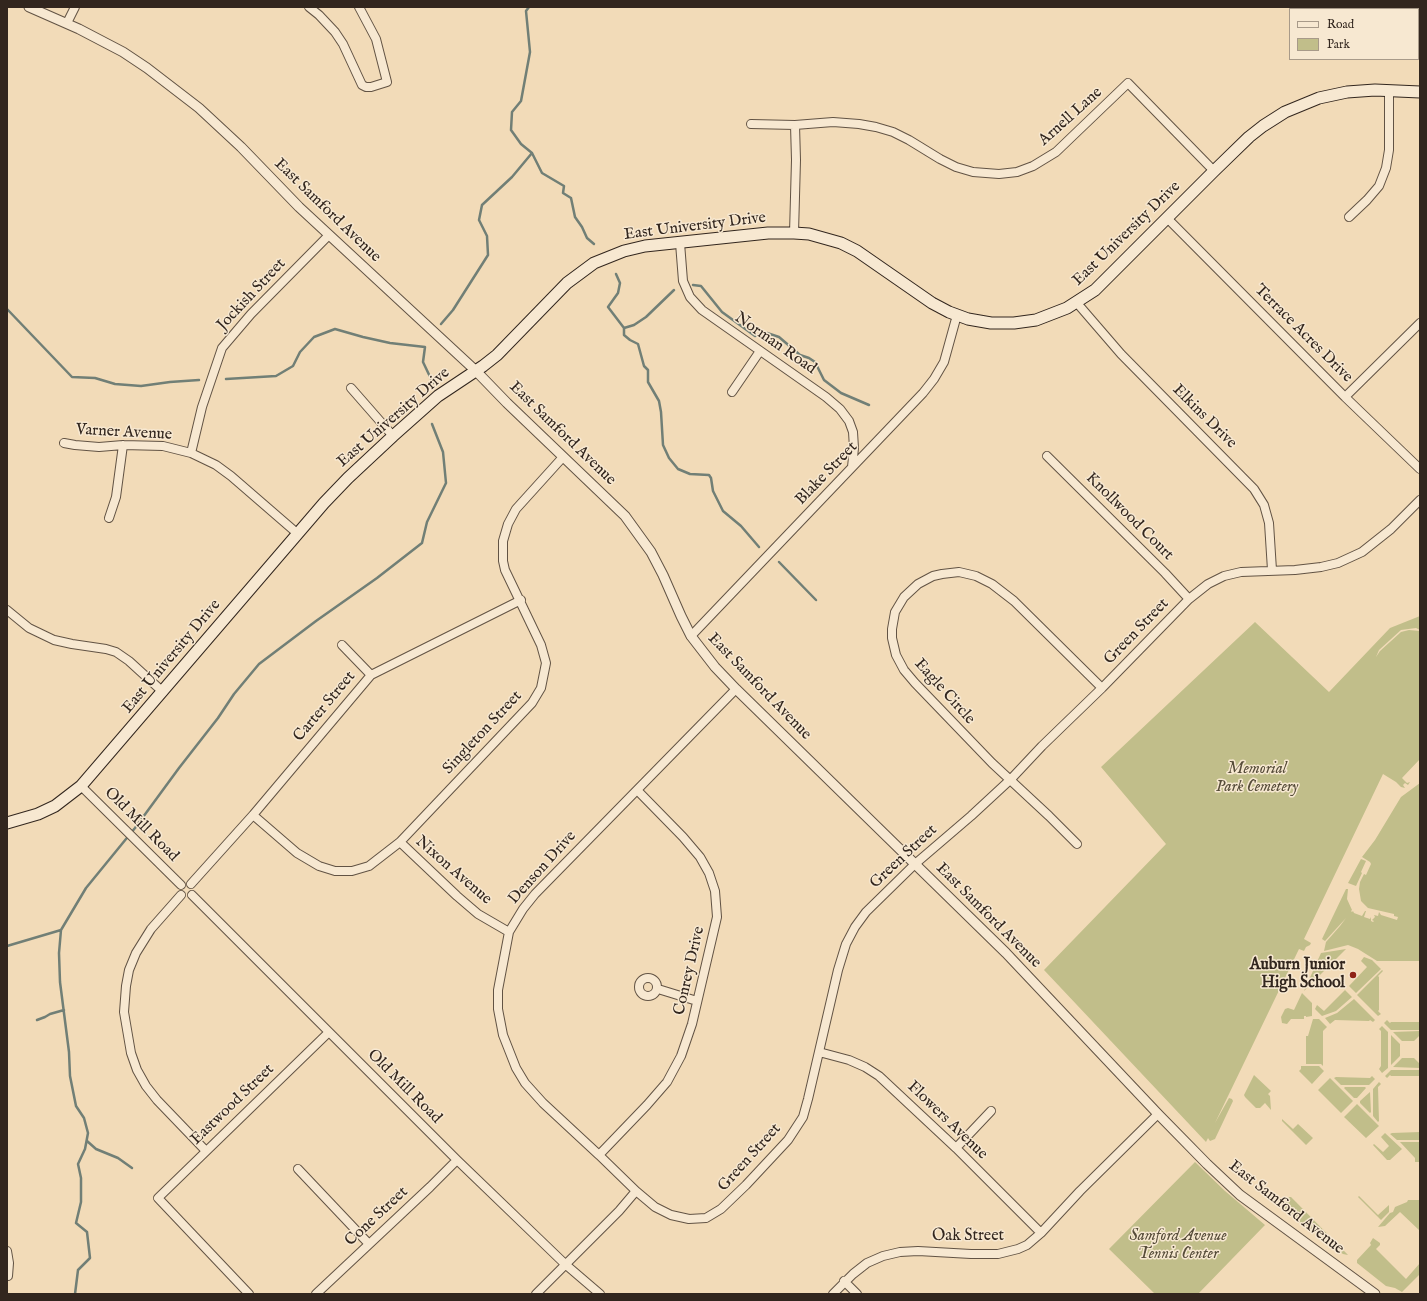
<!DOCTYPE html>
<style>
body{margin:0}
#map{position:relative;width:1427px;height:1301px;overflow:hidden;background:#f2dbb8;font-family:"IM FELL English",serif}
canvas{display:block}
.frame{position:absolute;inset:0;border:8px solid #32261e;pointer-events:none}
.legend{position:absolute;left:1289px;top:8px;width:130px;height:52px;box-sizing:border-box;background:#f7e8d1;border:1px solid #a89a89;margin:0;padding:5px 7px;list-style:none;font-size:12px;color:#32261e}
.legend li{display:flex;align-items:center;gap:8px;height:20px}
.legend b{width:20px;border:1px solid #a89a89}
</style>
<div id="map">
<canvas width="1427" height="1301"></canvas>
<div class="frame"></div>
<ul class="legend">
<li><b style="height:5px;background:#f7e8d1"></b>Road</li>
<li><b style="height:11px;background:#c1be8a"></b>Park</li>
</ul>
</div>
<script>
const context = document.querySelector('canvas').getContext('2d');
context.lineJoin = 'round';
function fill(path, color) { context.fillStyle = color; context.fill(path, 'evenodd'); }
const shape = rows => new Path2D(rows.map(r => 'M' + r).join(''));
function trace(path, color, width, dash) { context.strokeStyle = color; context.lineWidth = width; context.lineCap = dash ? 'butt' : 'round'; context.setLineDash(dash || []); context.stroke(path); }
function drawText(font, color, halo, rows, align = 'center') {
  context.font = font + ' "IM FELL English",serif'; context.lineWidth = 3; context.setLineDash([]); context.textBaseline = 'middle'; context.strokeStyle = halo; context.fillStyle = color; for (const [text, x, y, turn = 0] of rows) {
    context.save(); context.translate(x, y); context.rotate((+turn || 0) * Math.PI / 180); context.textAlign = isNaN(turn) ? turn : align; if (halo) context.strokeText(text, 0, 0); context.fillText(text, 0, 0); context.restore();
  }
}
const green = shape([
 [1420,616,1420,630,1416,628,1401,630,1379,650,1376,657,1380,651,1401,632,1409,630,1420,631,1420,759,1402,778,1407,783,1410,782,1408,785,1405,783,1403,785,1405,788,1401,787,1396,782,1383,774,1304,939,1311,943,1310,945,1306,947,1304,951,1299,949,1215,1123,1229,1098,1232,1099,1233,1101,1215,1139,1210,1141,1208,1138,1206,1142,1044,970,1166,844,1101,767,1255,622,1329,692,1390,628],
 [1420,783,1420,961,1377,961,1358,949,1348,945,1324,951,1326,942,1340,926,1346,918,1325,941,1322,939,1346,889,1348,889,1347,899,1352,910,1351,911,1352,912,1353,911,1354,913,1362,916,1365,911,1366,911,1364,917,1370,919,1371,917,1371,921,1373,922,1374,921,1372,920,1375,917,1374,915,1378,916,1379,912,1381,915,1397,920,1398,917,1394,916,1394,914,1368,908,1361,901,1359,889,1360,882,1364,874,1366,875,1371,864,1370,862,1362,857,1375,840,1401,797],
 [1361,859,1366,861,1361,872,1362,873,1356,886,1348,883],
 [1346,949,1304,991,1321,953],
 [1364,957,1372,960,1381,969,1356,993,1349,986,1367,967,1361,961],
 [1382,970,1383,971,1378,976,1379,977,1379,1010,1378,1011,1381,1014,1378,1016,1357,995],
 [1345,990,1352,997,1336,1011,1322,1016,1315,1009,1317,1005,1324,1011],
 [1302,993,1312,1003,1312,1016,1306,1017,1306,1016,1304,1016,1304,1019,1291,1019,1287,1024,1282,1023,1281,1017,1285,1009,1288,1008,1294,1010],
 [1354,999,1375,1020,1373,1022,1370,1020,1369,1021,1335,1020,1330,1024,1325,1018,1337,1013],
 [1313,1019,1319,1019,1327,1027,1323,1031,1323,1066,1321,1064,1306,1064,1306,1036,1308,1036],
 [1387,1020,1390,1023,1391,1022,1420,1022,1420,1030,1391,1030,1384,1023],
 [1382,1026,1388,1032,1388,1068,1382,1073,1379,1069,1381,1066,1381,1031,1379,1029],
 [1420,1031,1420,1035,1414,1041,1402,1041,1393,1032],
 [1391,1035,1400,1044,1400,1056,1391,1065],
 [1402,1058,1414,1058,1420,1064,1420,1068,1393,1067],
 [1301,1066,1319,1066,1324,1071,1312,1084,1299,1071,1301,1069],
 [1391,1070,1420,1070,1420,1076,1391,1076,1390,1075,1387,1078,1385,1076],
 [1254,1075,1271,1091,1268,1094,1270,1096,1271,1110,1265,1103,1260,1108,1256,1108,1245,1097,1244,1095],
 [1372,1076,1375,1079,1369,1085,1341,1085,1334,1078,1336,1077,1370,1078],
 [1330,1078,1353,1101,1341,1113,1318,1090],
 [1379,1082,1381,1084,1378,1087,1379,1121,1378,1122,1373,1116,1373,1089],
 [1345,1087,1365,1087,1366,1088,1357,1098,1354,1098,1344,1088],
 [1370,1092,1371,1112,1370,1113,1360,1103,1360,1101],
 [1357,1104,1379,1126,1366,1138,1344,1117],
 [1282,1119,1293,1129,1298,1124,1313,1138,1306,1145,1282,1121],
 [1420,1132,1420,1140,1397,1140,1390,1134,1392,1133],
 [1385,1133,1402,1149,1390,1160,1387,1160,1373,1145,1374,1144,1383,1152,1389,1146,1381,1137],
 [1400,1142,1420,1142,1420,1162,1415,1162,1415,1158],
 [1195,1162,1225,1191,1265,1225,1198,1294,1155,1294,1109,1249],
 [1359,1196,1378,1215,1389,1205,1389,1212,1381,1220,1358,1197],
 [1289,1197,1291,1197,1296,1202,1348,1255,1343,1254,1336,1249,1316,1232,1300,1223,1283,1209,1284,1203],
 [1408,1200,1420,1200,1420,1231,1400,1212,1385,1226,1378,1227,1390,1213,1393,1212,1395,1207,1407,1202],
 [1373,1238,1380,1243,1380,1245,1376,1249,1406,1279,1420,1263,1420,1274,1402,1292,1395,1288,1386,1286,1357,1263,1357,1260,1371,1245,1370,1243]
]);
const stream = shape([
 [532,153,542,173,564,186,563,193,571,198,575,217,582,227,587,238,594,244],
 [616,274,620,283,618,293,608,307,624,328,624,335,630,340,638,344,644,366,648,370,648,382,659,401,661,412,663,445,669,458,678,469,690,474,709,475,711,478,713,491,723,511,741,526,759,547],
 [693,285,701,286,722,312,755,336,767,333,779,337,800,355,809,358,815,362,824,380,841,393,869,405],
 [7,309,72,377,95,378,115,384,141,386,170,382,199,380],
 [441,324,453,310,488,255,487,236,479,220,482,205,512,177,532,153,521,144,511,130,512,112,521,101,530,52,526,11,529,7],
 [624,328,634,325,646,317,674,290],
 [226,379,276,376,293,366,300,352,314,337,335,329,363,337,390,343,425,347,423,362,433,383],
 [779,562,816,600],
 [61,930,59,953,60,982,69,1052,70,1076,76,1106,84,1118,88,1133,85,1149,78,1164,81,1178,81,1202,76,1223,87,1232,90,1258,78,1270,75,1294],
 [7,946,61,930,86,888,135,828,179,768,218,718,234,694,259,664,316,621,377,578,422,543,427,522,446,483,443,452,432,424],
 [37,1020,45,1017,50,1014,64,1010],
 [87,1141,96,1149,118,1158,132,1168]
]);
const minor = shape([
 [309,7,319,15,335,32,343,44,362,85,366,87,371,87,387,82,376,39,359,7],
 [67,23,75,7],
 [751,124,795,125,833,122,859,124,876,127,893,132,909,140,940,159,956,167,973,172,999,174,1017,172,1033,166,1056,152,1128,83,1214,171],
 [1349,217,1367,200,1379,186,1386,168,1389,150,1389,91],
 [1167,218,1345,397,1420,469],
 [794,233,796,160,795,125],
 [680,243,683,281,690,297,702,310,826,397,840,409,849,421,853,432,854,448,852,467],
 [1077,303,1121,354,1254,489,1264,505,1269,523,1272,570],
 [351,388,393,436],
 [732,392,760,351],
 [1345,397,1420,323],
 [64,443,75,445,99,447,123,445,163,446,191,453,216,465,231,476,298,534],
 [191,453,202,407,222,348,251,314,329,235],
 [1047,456,1165,573,1189,599],
 [109,518,116,497,123,445],
 [7,610,29,628,54,640,72,644,106,649,116,652,129,661,163,692],
 [691,636,923,393,934,379,944,362,957,315],
 [342,645,371,675],
 [736,689,535,894,523,909,509,932,498,990,498,1009,503,1035,516,1068,525,1083,543,1103,599,1155,636,1191,655,1207,671,1215,689,1219,706,1218,721,1209,746,1185,788,1140,803,1117,808,1099,838,970,846,944,855,927,866,912,915,864,971,816,1011,779,1042,746,1102,688,1189,599,1208,584,1224,576,1241,572,1295,570,1321,567,1338,563,1362,552,1391,529,1420,500],
 [81,786,181,885],
 [253,815,297,853,319,866,335,871,352,871,369,866,400,842,532,703,541,688,546,663,541,645,505,570,503,561,503,541,508,524,516,509,563,457],
 [400,842,457,896,478,914,509,932],
 [1077,844,1049,816,992,763,915,683,904,670,896,655,892,638,892,629,895,612,904,597,918,584,933,576,942,574,959,572,976,576,992,584,1014,601,1102,688],
 [191,884,253,815,371,675,521,600],
 [181,895,151,929,136,953,129,970,126,986,124,1012,131,1053,137,1070,146,1086,157,1100,206,1151],
 [192,895,457,1160,565,1264,600,1294],
 '639 987a9 9 0 1 1 18 0a9 9 0 1 1-18 0Z',
 [658,989,697,1001],
 [819,1052,849,1060,865,1067,879,1076,956,1148,1041,1233],
 [956,1148,991,1111],
 [599,1155,647,1105,667,1082,681,1056,692,1024,717,917,715,891,709,873,700,857,683,837,637,790],
 [298,1169,369,1244],
 [7,1251,9,1263,8,1276],
 [844,1281,857,1294],
 [249,1294,158,1198,329,1032],
 [316,1294,430,1187,457,1160],
 [536,1294,619,1211,636,1191],
 [833,1294,853,1274,867,1263,883,1256,900,1252,918,1251,971,1254,998,1254,1018,1249,1027,1245,1041,1233,1080,1191,1158,1114]
]);
const tertiary = shape([
 [29,7,79,29,123,52,147,68,199,108,241,147,299,207,476,371,507,403,625,516,651,552,663,575,681,616,691,636,715,667,736,689,1006,953,1158,1114,1207,1164,1240,1195,1375,1294]
]);
const secondary = shape([
 [7,823,38,814,55,806,81,786,324,503,348,478,393,436,438,396,483,366,497,355,567,283,594,263,624,251,645,246,768,233,794,233,809,234,841,243,857,251,932,303,949,312,968,319,991,323,1014,323,1036,320,1067,308,1095,290,1214,171,1249,137,1263,126,1285,112,1319,98,1347,92,1375,90,1420,92]
]);
const markers = [
 [1353,975,4,"#8f2418"]
];
const streetNames = [
 ["Arnell Lane",1071,117,-42],
 ["East Samford Avenue",327,211,44],
 ["East University Drive",695,227,-7],
 ["East University Drive",1127,234,-44],
 ["Jockish Street",252,295,-47],
 ["Terrace Acres Drive",1303,334,45],
 ["Norman Road",775,344,35],
 ["Elkins Drive",1204,417,45],
 ["East University Drive",394,418,-41],
 ["Varner Avenue",124,433,3],
 ["East Samford Avenue",562,434,44],
 ["Blake Street",827,474,-46],
 ["Knollwood Court",1129,517,45],
 ["Green Street",1137,632,-46],
 ["East University Drive",172,657,-50],
 ["East Samford Avenue",759,687,46],
 ["Eagle Circle",944,692,48],
 ["Carter Street",325,707,-50],
 ["Singleton Street",483,733,-47],
 ["Old Mill Road",141,825,45],
 ["Green Street",904,857,-43],
 ["Denson Drive",543,868,-48],
 ["Nixon Avenue",453,871,41],
 ["East Samford Avenue",988,916,45],
 ["Conrey Drive",690,971,-77],
 ["Old Mill Road",404,1087,45],
 ["Eastwood Street",233,1105,-44],
 ["Flowers Avenue",947,1121,44],
 ["Green Street",750,1158,-48],
 ["East Samford Avenue",1286,1208,38],
 ["Cone Street",377,1217,-43],
 ["Oak Street",968,1237]
];
const parkNames = [
 ["Memorial",1257,770],
 ["Park Cemetery",1257,788],
 ["Samford Avenue",1178,1237],
 ["Tennis Center",1178,1255]
];
const poiNames = [
 ["Auburn Junior",1345,966],
 ["High School",1345,984]
];
fill(green, '#c1be8a');
trace(stream, '#717f76', 2.5);
trace(minor, '#625344', 10);
trace(tertiary, '#625344', 11);
trace(secondary, '#32261e', 13);
trace(minor, '#f7e8d1', 8);
trace(tertiary, '#f7e8d1', 9);
trace(secondary, '#f7e8d1', 11);
for (const [x, y, r, color] of markers) { const dot = new Path2D(); dot.arc(x, y, r, 0, 2 * Math.PI); context.fillStyle = color; context.fill(dot); trace(dot, '#f7e8d1', 1.5); }
drawText('16px', '#32261e', '#f7e8d1', streetNames);
drawText('italic 16px', '#564c39', '#f7e8d1', parkNames);
drawText('bold 16px', '#32261e', '#f7e8d1', poiNames, 'right');
</script>
